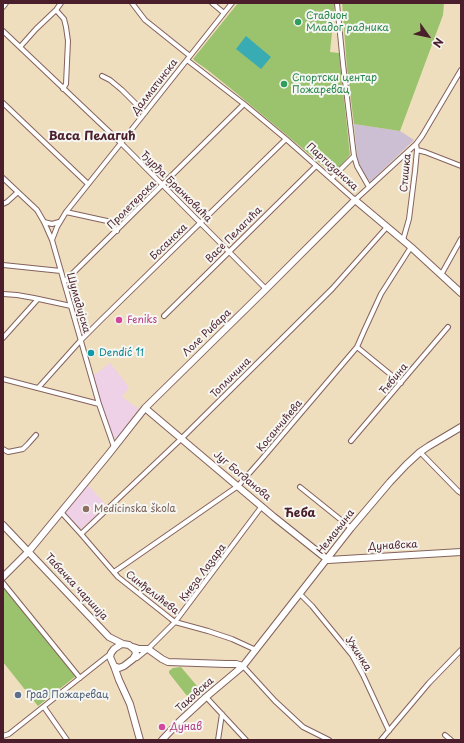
<!DOCTYPE html>
<meta charset="utf-8">
<style>
body{margin:0}
#map{position:relative;width:464px;height:743px;overflow:hidden;background:#efdebd;font-family:"Playpen Sans",sans-serif}
canvas{display:block}
.frame{position:absolute;inset:0;border:4px solid #4a1f2b;pointer-events:none}
.north{position:absolute;left:408px;top:16px;width:40px;height:40px;-webkit-text-stroke:3px #f6f6f2;paint-order:stroke;rotate:123deg;font-size:11px;font-weight:700;line-height:16px;text-align:center;color:#4a1f2b}
.north::after{content:'';display:block;margin:auto;width:14px;height:18px;background:#4a1f2b;clip-path:polygon(50% 0,100% 100%,50% 72%,0 100%)}
</style>
<div id="map">
<canvas width="464" height="743"></canvas>
<div class="frame"></div>
<div class="north">N</div>
</div>
<script>
const context = document.querySelector('canvas').getContext('2d');
context.lineJoin = 'round';
function fill(path, color) { context.fillStyle = color; context.fill(path, 'evenodd'); }
const shape = rows => new Path2D(rows.map(r => 'M' + r).join(''));
function trace(path, color, width, dash) { context.strokeStyle = color; context.lineWidth = width; context.lineCap = dash ? 'butt' : 'round'; context.setLineDash(dash || []); context.stroke(path); }
function drawText(font, color, halo, rows, align = 'center') {
  context.font = font + ' "Playpen Sans",sans-serif'; context.lineWidth = 4; context.setLineDash([]); context.textBaseline = 'middle'; context.strokeStyle = halo; context.fillStyle = color; for (const [text, x, y, turn = 0] of rows) {
    context.save(); context.translate(x, y); context.rotate((+turn || 0) * Math.PI / 180); context.textAlign = isNaN(turn) ? turn : align; if (halo) context.strokeText(text, 0, 0); context.fillText(text, 0, 0); context.restore();
  }
}
const built = shape([
 [110,363,129,387,122,397,139,409,117,438,113,438,93,376],
 [88,485,107,506,81,529,65,513]
]);
const industrial = shape([
 [354,124,400,131,414,140,370,182,358,164]
]);
const green = shape([
 [238,3,335,3,330,52,339,53,350,155,333,174,241,97,209,71,195,61,193,59],
 [342,3,444,3,443,15,400,131,354,124,347,68],
 [3,587,37,627,76,676,38,706,3,662],
 [181,667,202,692,191,701,169,673,169,671,173,668]
]);
const water = shape([
 [246,36,271,57,261,69,236,49]
]);
const street = shape([
 [132,3,145,20,190,56],
 [212,3,224,13],
 [337,3,343,64,354,156,357,166,369,187],
 [3,7,6,3],
 [56,10,61,3],
 [3,31,121,143,266,289],
 [20,47,36,29,56,10,64,19,66,27,68,41,66,84,63,89],
 [187,60,244,104,286,139,355,200,416,144,422,136,461,70],
 [102,76,110,80,122,90,145,113],
 [3,103,88,184],
 [417,150,425,152,461,166],
 [3,178,37,210,44,222,52,240,99,404,114,447],
 [331,179,354,156],
 [3,204,7,202,18,192],
 [66,212,107,221,117,231],
 [44,222,52,224,59,222],
 [52,240,57,227,66,212,121,143,232,3],
 [403,240,409,219,415,171,417,150,416,144],
 [3,265,61,271],
 [441,275,461,239],
 [64,282,244,104],
 [3,294,17,295,34,298,71,306],
 [164,316,316,166],
 [3,338,38,299],
 [357,347,401,383],
 [3,379,99,404],
 [38,388,81,340,101,320,286,139],
 [351,441,448,327],
 [3,449,8,452,23,449,28,444,36,435],
 [420,452,458,491,461,493],
 [300,487,351,528],
 [61,512,81,534,118,577,171,619,175,622,208,631,232,639,256,650],
 [81,534,181,439,332,289,387,227],
 [114,572,238,486,261,460,357,347,364,331,381,294,411,247],
 [3,583,80,678],
 [300,594,312,606,352,655,363,675,389,731],
 [133,659,137,658,148,649,175,622,262,506],
 [243,666,275,701,303,727,329,740],
 [206,697,246,740],
 [44,707,67,740],
 [445,735,451,740],
 [3,736,9,734,110,654],
 [218,740,222,714],
 [381,740,429,683,461,650]
]);
const secondary = shape([
 [145,408,274,517,328,560,461,552],
 [3,525,109,637,123,644,129,645,135,650,136,654,133,659,124,666,119,668,114,666],
 [3,577,29,551,108,455,145,408,266,289,355,200,411,247,461,293],
 [123,644,120,645,114,649,111,653,110,657,114,666,119,680,130,704,140,740],
 [133,647,139,649,148,649,162,659,168,662,226,664,236,664,243,666],
 [162,740,180,721,206,697,243,666,351,528,390,482,406,465,420,452,429,446,461,427]
]);
const markers = [
 [298,22,4,"#2e9e5b"],
 [284,84,4,"#2e9e5b"],
 [119,320,4,"#d1479c"],
 [91,353,4,"#0f9aa8"],
 [86,509,4,"#8d6e63"],
 [18,695,4,"#5c6f8a"],
 [162,727,4,"#d1479c"]
];
const leisureNames = [
 ["Стадион",306,16],
 ["Младог радника",306,28],
 ["Спортски центар",292,78],
 ["Пожаревац",292,90]
];
const streetNames = [
 ["Далматинска",155,87,-52],
 ["Партизанска",332,167,42],
 ["Стишка",406,173,-85],
 ["Ђурђа Бранковића",176,187,45],
 ["Пролетерска",132,205,-45],
 ["Васе Пелагића",234,235,-45],
 ["Босанска",169,242,-44],
 ["Шумадијска",78,303,74],
 ["Лоле Рибара",207,333,-44],
 ["Топличина",231,378,-45],
 ["Ћебина",394,379,-50],
 ["Косанчићева",280,426,-50],
 ["Југ Богданова",242,476,40],
 ["Немањина",336,532,-52],
 ["Дунавска",393,546,-3],
 ["Кнеза Лазара",203,573,-53],
 ["Табачка чаршија",76,587,47],
 ["Синђелићева",152,593,38],
 ["Ужичка",358,654,57],
 ["Таковска",195,695,-42]
];
const hotelNames = [
 ["Feniks",127,320],
 ["Дунав",170,727]
];
const cultureNames = [
 ["Dendić 11",99,353]
];
const educationNames = [
 ["Medicinska škola",94,509]
];
const serviceNames = [
 ["Град Пожаревац",26,695]
];
const quarterNames = [
 ["Васа Пелагић",92,137],
 ["Ћеба",300,514]
];
fill(built, '#eed0e7');
fill(industrial, '#ccbed3');
fill(green, '#9bc26d');
fill(water, '#39abb3');
trace(street, '#84625e', 6);
trace(secondary, '#84625e', 8);
trace(street, '#fff', 4);
trace(secondary, '#fff', 6);
for (const [x, y, r, color] of markers) { const dot = new Path2D(); dot.arc(x, y, r, 0, 2 * Math.PI); context.fillStyle = color; context.fill(dot); trace(dot, '#f6f6f2', 1.5); }
drawText('10px', '#27864d', '#f6f6f2', leisureNames, 'left');
drawText('10px', '#4a1f2b', '#f6f6f2', streetNames);
drawText('10px', '#b23c85', '#f6f6f2', hotelNames, 'left');
drawText('10px', '#0d838f', '#f6f6f2', cultureNames, 'left');
drawText('10px', '#785e54', '#f6f6f2', educationNames, 'left');
drawText('10px', '#4e5e75', '#f6f6f2', serviceNames, 'left');
drawText('bold 12px', '#4a1f2b', '#f6f6f2', quarterNames);
</script>
